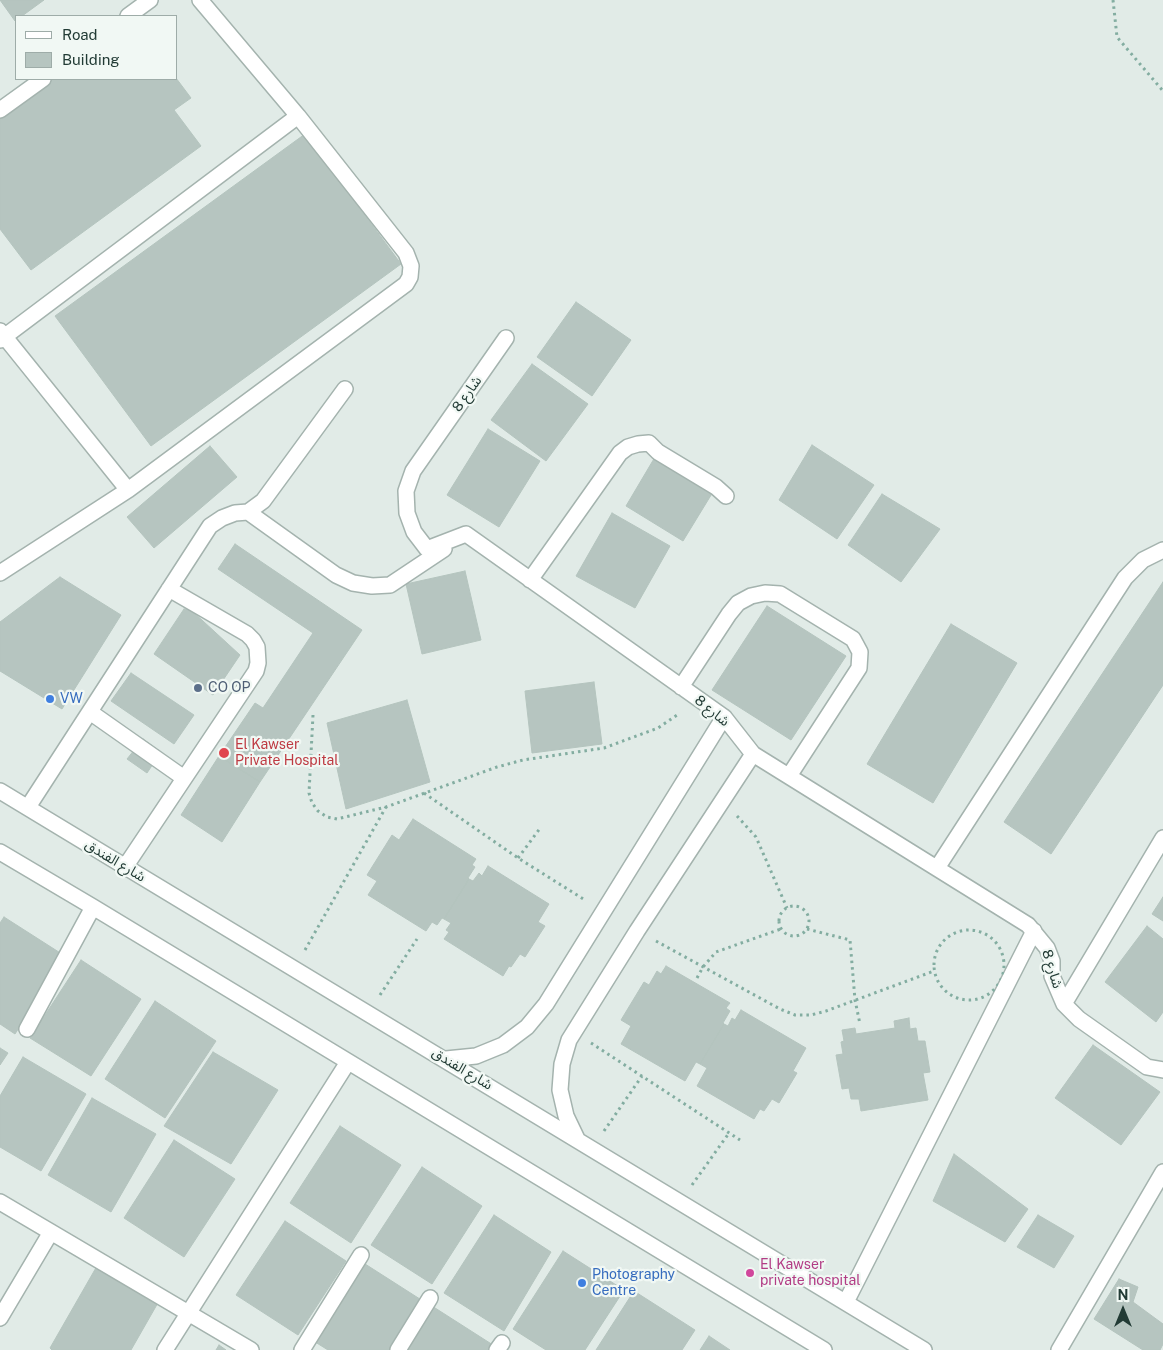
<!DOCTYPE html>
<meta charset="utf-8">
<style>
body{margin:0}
#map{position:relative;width:1163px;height:1350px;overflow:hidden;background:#e1ebe7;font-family:"Public Sans",sans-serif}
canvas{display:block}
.legend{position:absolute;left:15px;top:15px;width:162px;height:65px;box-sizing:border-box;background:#f1f8f4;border:1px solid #9eaca8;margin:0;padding:6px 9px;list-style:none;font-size:15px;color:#223b35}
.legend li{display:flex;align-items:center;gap:10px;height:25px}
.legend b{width:25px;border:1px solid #9eaca8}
.north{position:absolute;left:1098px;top:1285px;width:50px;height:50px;-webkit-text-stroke:4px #f1f8f4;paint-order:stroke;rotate:0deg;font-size:14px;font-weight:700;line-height:20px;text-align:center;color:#223b35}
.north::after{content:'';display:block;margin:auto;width:18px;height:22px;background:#223b35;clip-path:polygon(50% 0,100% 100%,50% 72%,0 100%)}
</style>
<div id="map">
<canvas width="1163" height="1350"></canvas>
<ul class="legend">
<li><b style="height:6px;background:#fff"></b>Road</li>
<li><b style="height:14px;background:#b6c5c0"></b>Building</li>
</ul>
<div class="north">N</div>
</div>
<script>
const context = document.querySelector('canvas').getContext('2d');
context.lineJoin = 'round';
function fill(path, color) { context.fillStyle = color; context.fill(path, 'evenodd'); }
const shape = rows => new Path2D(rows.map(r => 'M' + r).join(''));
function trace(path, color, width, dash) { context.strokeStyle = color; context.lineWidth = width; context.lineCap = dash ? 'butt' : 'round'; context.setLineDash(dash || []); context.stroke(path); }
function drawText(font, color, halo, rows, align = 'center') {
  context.font = font + ' "Public Sans","Noto Sans Arabic",sans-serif'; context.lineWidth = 4.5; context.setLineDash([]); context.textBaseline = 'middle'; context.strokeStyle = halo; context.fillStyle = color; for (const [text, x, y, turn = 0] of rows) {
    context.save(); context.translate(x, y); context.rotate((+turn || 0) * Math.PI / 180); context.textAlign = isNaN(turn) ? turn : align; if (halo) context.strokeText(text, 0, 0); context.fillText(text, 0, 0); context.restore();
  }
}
const building = shape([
 [0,0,44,0,22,16,16,16,15,21,0,0],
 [176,78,191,98,174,110,201,146,31,270,0,229,0,117,52,79,176,78],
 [305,134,401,264,151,446,55,316,305,134],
 [576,302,631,340,592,396,537,357,576,302],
 [532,364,588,404,546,461,491,420,532,364],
 [488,429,540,461,499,527,447,495,488,429],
 [812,445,874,485,837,539,779,500,812,445],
 [210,446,237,477,154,548,127,517,210,446],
 [658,452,716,487,683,541,626,506,658,452],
 [882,494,940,529,901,582,848,545,882,494],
 [612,513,670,546,635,608,576,576,612,513],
 [235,544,362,630,260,782,219,756,255,703,263,708,313,633,218,569,235,544],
 [465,571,481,640,422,654,406,584,465,571],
 [60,577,121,615,62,709,0,671,0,622,60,577],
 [1163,582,1163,685,1051,854,1004,822,1163,582],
 [767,606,846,656,791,740,712,690,767,606],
 [184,609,191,610,240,655,213,695,154,654,184,609],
 [951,624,1017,663,933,803,867,764,951,624],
 [131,673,194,715,174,744,111,701,131,673],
 [594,682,602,744,532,753,525,691,594,682],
 [407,700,430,782,346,809,327,723,407,700],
 [143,739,161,752,147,773,127,759,143,739],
 [219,756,260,782,222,842,181,815,219,756],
 [413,819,476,859,472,865,475,867,468,878,469,879,444,919,442,918,437,925,432,922,426,931,368,895,377,881,367,875,392,835,399,840,413,819],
 [488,866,549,904,538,922,545,926,525,957,520,954,511,967,509,966,503,976,444,939,449,932,446,930,451,923,444,919,469,879,473,881,479,873,482,876,488,866],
 [1163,897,1163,921,1152,914,1163,897],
 [4,917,65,956,15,1034,0,1024,0,923,4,917],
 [1147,926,1163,939,1163,1012,1156,1022,1105,982,1147,926],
 [81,960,141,999,91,1076,30,1038,81,960],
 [666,966,730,1003,726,1008,730,1011,723,1023,724,1024,700,1064,696,1062,685,1081,621,1044,631,1026,621,1020,644,982,649,985,657,971,661,974,666,966],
 [155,1001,216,1041,165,1118,105,1079,155,1001],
 [741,1010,806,1048,793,1071,797,1073,779,1103,772,1099,764,1111,760,1109,754,1119,697,1086,707,1068,700,1064,724,1024,728,1026,732,1018,735,1020,741,1010],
 [909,1018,910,1029,916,1028,918,1041,925,1041,930,1072,923,1073,928,1100,861,1111,859,1099,851,1099,849,1088,842,1089,836,1055,843,1054,841,1042,844,1041,842,1030,855,1028,856,1034,895,1028,894,1021,909,1018],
 [1093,1045,1160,1092,1121,1145,1055,1098,1093,1045],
 [0,1048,8,1053,0,1065,0,1048],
 [213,1052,278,1090,231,1164,164,1126,213,1052],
 [23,1057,86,1094,41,1171,0,1147,0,1096,23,1057],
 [92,1098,156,1134,111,1212,48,1175,92,1098],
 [340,1126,401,1165,351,1243,290,1203,340,1126],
 [174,1140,235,1179,184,1257,124,1218,174,1140],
 [954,1154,1028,1209,1005,1242,933,1201,954,1154],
 [422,1167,482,1206,432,1284,371,1245,422,1167],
 [494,1215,551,1252,504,1331,444,1293,494,1215],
 [1038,1215,1074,1236,1054,1268,1017,1247,1038,1215],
 [285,1221,346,1261,298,1335,236,1295,285,1221],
 [563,1251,624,1290,585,1350,546,1350,513,1329,563,1251],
 [362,1262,423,1301,391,1350,328,1350,312,1340,362,1262],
 [97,1266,159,1301,131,1350,52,1350,50,1348,97,1266],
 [1119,1279,1138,1287,1133,1302,1163,1324,1163,1344,1160,1350,1143,1350,1094,1319,1119,1279],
 [634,1291,695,1330,682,1350,596,1350,634,1291],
 [432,1306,493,1345,490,1350,404,1350,432,1306],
 [709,1336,730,1350,700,1350,709,1336],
 [219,1345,226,1350,216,1350,219,1345]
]);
const path = shape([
 [1113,0,1117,37,1163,91],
 [313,715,309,793,312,803,318,811,327,817,337,819,386,807,497,767,523,760,604,748,658,728,680,713],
 [424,793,518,858,585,900],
 [737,816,756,837,787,908],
 [518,858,541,827],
 '779 921a15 15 0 1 1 30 0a15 15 0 1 1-30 0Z',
 [807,929,850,940,855,1000,860,1024],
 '934 965a35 35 0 1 1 70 0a35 35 0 1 1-70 0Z',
 [656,941,780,1009,795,1015,811,1015,826,1011,934,971],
 [305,950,386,807],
 [697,978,703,967,716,952,781,929],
 [380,995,417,939],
 [591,1043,740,1140],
 [604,1131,642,1076],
 [692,1185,729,1133]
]);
const minor = shape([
 [128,16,150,0],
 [0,110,43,79],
 [0,331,128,490],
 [506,338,413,471,406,491,407,513,414,532,427,549,466,534,724,717,753,754,1028,925,1047,948,1052,961,1052,976,1064,1004,1079,1019,1147,1067,1163,1070],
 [0,340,298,116],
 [248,512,336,575,353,583,372,586,390,585,444,549],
 [0,573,128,490,406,284,410,277,411,266,406,253,298,116,200,0],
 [530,580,620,453,628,447,638,444,649,443,658,452,716,487,726,496],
 [681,687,729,614,738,603,751,596,765,593,780,594,853,639,860,652,859,668,789,776],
 [90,712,184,778],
 [0,791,924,1350],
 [28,807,210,526,222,518,235,513,248,512,263,501,345,389],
 [0,852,93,907,824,1350],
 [125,867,256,671,258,663,257,647,253,640,247,634,169,589],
 [937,868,1125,578,1143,560,1163,550],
 [1064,1004,1163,838],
 [27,1029,93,907],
 [446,1059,476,1056,503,1045,527,1027,546,1004,724,717],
 [577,1139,566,1116,560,1090,562,1064,569,1040,637,931,753,754],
 [0,1202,251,1350],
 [846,1302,1034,931],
 [0,1318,51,1232],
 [165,1350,348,1062],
 [302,1350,361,1255],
 [398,1350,430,1298],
 [497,1350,502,1343],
 [1059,1350,1163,1172]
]);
const markers = [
 [198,688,5,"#5c6f8a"],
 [50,699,5,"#3f7fe0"],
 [224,753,6,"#e0444e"],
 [750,1273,5,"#d1479c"],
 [582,1283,5,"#3f7fe0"]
];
const streetNames = [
 ["شارع 8",467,394,-55],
 ["شارع 8",712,711,39],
 ["شارع الفندق",115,861,31],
 ["شارع 8",1052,969,73],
 ["شارع الفندق",462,1069,31]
];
const serviceNames = [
 ["CO OP",208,688]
];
const shopNames = [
 ["VW",60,699],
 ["Photography",592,1275],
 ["Centre",592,1291]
];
const healthNames = [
 ["El Kawser",235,745],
 ["Private Hospital",235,761]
];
const hotelNames = [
 ["El Kawser",760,1265],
 ["private hospital",760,1281]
];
fill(building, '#b6c5c0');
trace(building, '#b4c4be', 1);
trace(minor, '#a4b3ae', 18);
trace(path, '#83ada1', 3, [2.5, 4]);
trace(minor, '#fff', 15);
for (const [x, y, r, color] of markers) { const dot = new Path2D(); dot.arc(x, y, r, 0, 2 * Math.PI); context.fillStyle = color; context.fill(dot); trace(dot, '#f1f8f4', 2); }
drawText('14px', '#223b35', '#f1f8f4', streetNames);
drawText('14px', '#4e5e75', '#f1f8f4', serviceNames, 'left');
drawText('14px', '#366cbe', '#f1f8f4', shopNames, 'left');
drawText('14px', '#be3a42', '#f1f8f4', healthNames, 'left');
drawText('14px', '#b23c85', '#f1f8f4', hotelNames, 'left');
</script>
